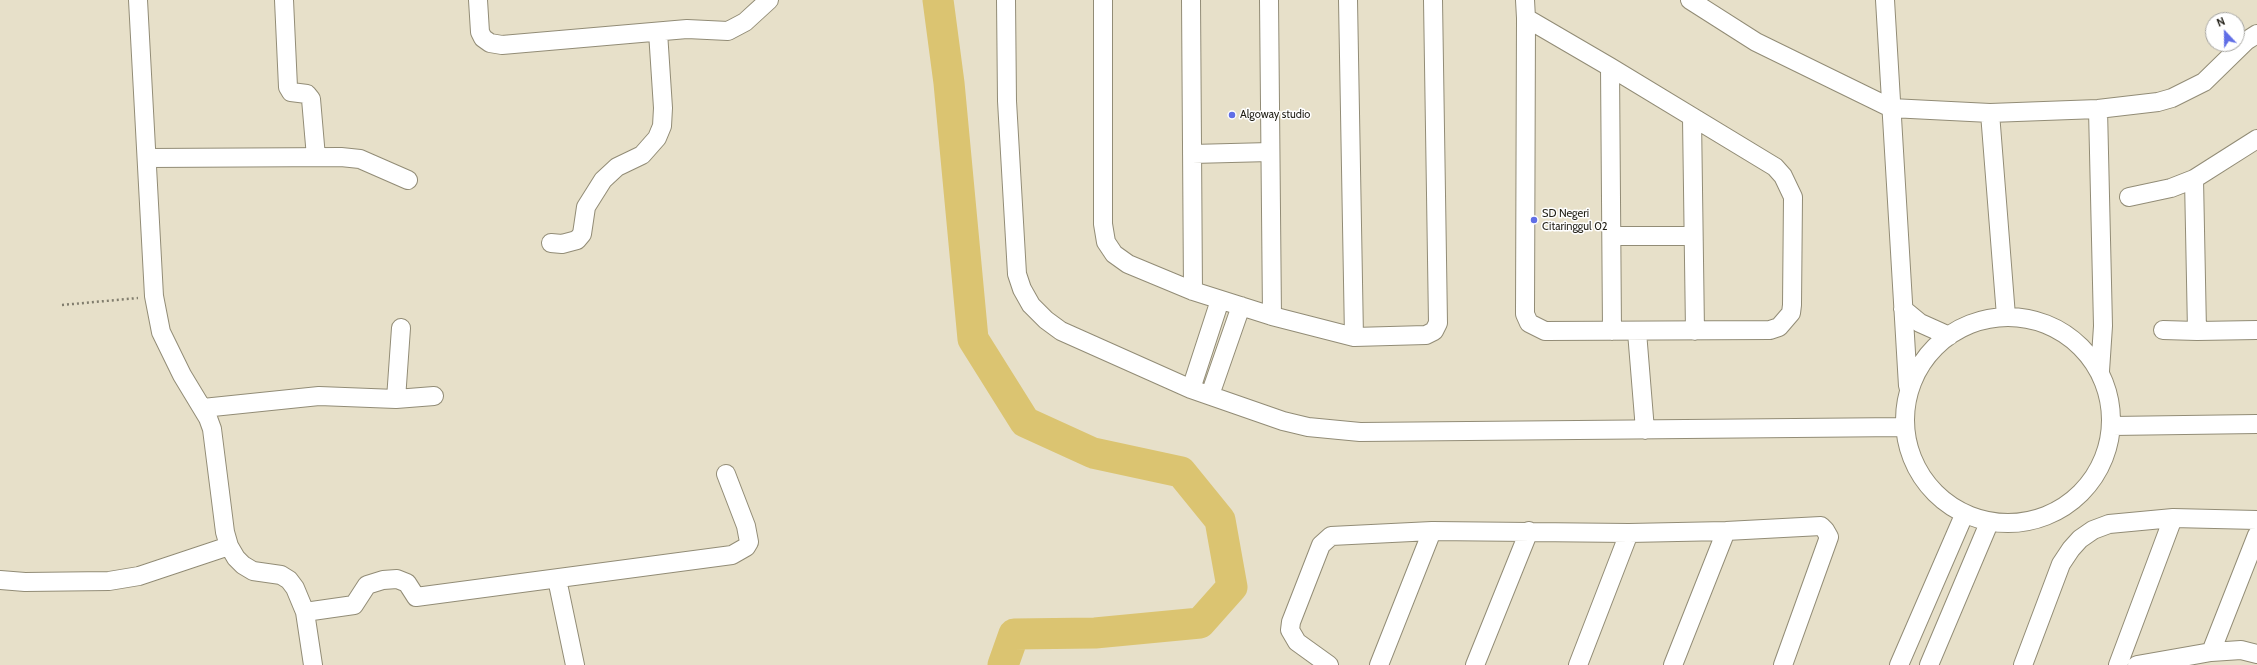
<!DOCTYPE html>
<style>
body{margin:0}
#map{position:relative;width:2257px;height:665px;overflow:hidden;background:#e7e0c9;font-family:Cabin,sans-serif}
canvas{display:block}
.north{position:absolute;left:2205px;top:12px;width:40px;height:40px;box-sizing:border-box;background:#fff;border:1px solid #a6a5a1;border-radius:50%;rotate:338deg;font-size:11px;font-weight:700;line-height:16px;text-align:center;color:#201e15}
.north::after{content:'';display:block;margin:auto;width:14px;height:18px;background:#606ee6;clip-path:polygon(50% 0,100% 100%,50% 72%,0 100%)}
</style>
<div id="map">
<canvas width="2257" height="665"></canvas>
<div class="north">N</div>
</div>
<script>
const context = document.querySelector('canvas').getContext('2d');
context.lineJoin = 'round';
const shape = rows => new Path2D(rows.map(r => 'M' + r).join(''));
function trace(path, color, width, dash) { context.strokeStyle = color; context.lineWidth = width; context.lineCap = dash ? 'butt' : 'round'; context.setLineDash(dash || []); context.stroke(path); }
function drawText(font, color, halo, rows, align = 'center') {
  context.font = font + ' Cabin,sans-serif'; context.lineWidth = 3; context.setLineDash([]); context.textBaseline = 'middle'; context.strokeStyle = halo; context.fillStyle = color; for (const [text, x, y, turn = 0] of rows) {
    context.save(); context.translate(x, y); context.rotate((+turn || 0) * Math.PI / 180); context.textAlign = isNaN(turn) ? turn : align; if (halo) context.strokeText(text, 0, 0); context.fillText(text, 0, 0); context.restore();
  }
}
const river = shape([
 [938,0,949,83,973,339,1025,422,1093,453,1181,472,1220,520,1232,587,1200,623,1095,633,1014,634,1003,665]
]);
const path = shape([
 [62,305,138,298]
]);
const street = shape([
 [138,0,154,296,161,332,182,375,208,418,212,429,225,532,229,546,236,558,243,565,253,571,281,575,289,580,295,588,305,612,313,665],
 [284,0,288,87,291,92,307,94,311,99,316,157],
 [478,0,480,32,483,38,490,43,502,45,687,29,728,31,745,22,769,0],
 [1006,0,1007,101,1017,274,1022,289,1031,305,1046,320,1061,331,1191,389,1283,421,1308,427,1360,432,1903,427],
 [1103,0,1103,224,1106,242,1114,254,1128,264,1193,291,1272,316,1354,337,1426,335,1434,331,1438,323,1433,0],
 [1191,0,1193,291],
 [1269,0,1272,316],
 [1348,0,1354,337],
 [1525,0,1526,18,1610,67,1775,167,1783,176,1793,197,1792,305,1791,313,1779,327,1770,330,1545,331,1529,323,1525,314,1526,18],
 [1690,0,1756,42,1891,108,1990,113,2098,109,2158,102,2172,98,2204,82,2246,41,2257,34],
 [1885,0,1908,386],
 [1610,67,1612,331],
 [2098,109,2103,326,2100,371],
 [1990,113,2006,316],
 [1692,118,1695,331],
 [1192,154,1270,152],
 [148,158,341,157,360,159,408,180],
 [2194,179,2197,331,2257,330],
 [2129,197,2171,188,2194,179,2257,139],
 [1612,236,1693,236],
 [551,243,562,244,577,240,582,234,586,207,603,180,617,167,642,155,657,138,662,126,663,108,658,32],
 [1903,309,1920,323,1949,336],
 '1905 420a103 103 0 1 1 206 0a103 103 0 1 1-206 0Z',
 [2163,330,2197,331],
 [1637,332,1645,430],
 [1191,389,1220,300],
 [1210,395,1241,306],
 [396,399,401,328],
 [203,408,319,396,396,399,434,396],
 [2112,426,2257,424],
 [557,579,575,665],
 [0,580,25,582,109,581,139,576,229,546],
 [305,612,354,605,367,585,383,580,397,579,407,583,416,597,732,555,746,547,749,542,746,526,726,474],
 [2211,652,2257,535],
 [1329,665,1297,642,1290,630,1291,622,1321,545,1331,536,1432,531,1629,533,1726,531,1821,526,1825,530,1829,537,1783,665],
 [1379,665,1432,531],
 [1475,665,1529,531],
 [1578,665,1629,533],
 [1673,665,1726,531],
 [1899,665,1964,515],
 [1929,665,1989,523],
 [2023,665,2061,564,2071,549,2080,539,2093,530,2109,524,2173,518,2257,520],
 [2118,665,2173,518],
 [2137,665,2211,652,2241,650,2257,654]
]);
const markers = [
 [1232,115,4,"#606ee6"],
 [1534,220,4,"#606ee6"]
];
const poiNames = [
 ["Algoway studio",1240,115],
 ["SD Negeri",1542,214],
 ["Citaringgul 02",1542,227]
];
trace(river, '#dbc471', 31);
trace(street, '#928c76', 20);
trace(path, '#817d6d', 2.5, [2, 3]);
trace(street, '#fff', 18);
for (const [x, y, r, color] of markers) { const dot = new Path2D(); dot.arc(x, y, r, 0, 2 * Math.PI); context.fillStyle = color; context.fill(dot); trace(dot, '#fff', 1.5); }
drawText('11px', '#201e15', '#fff', poiNames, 'left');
</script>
